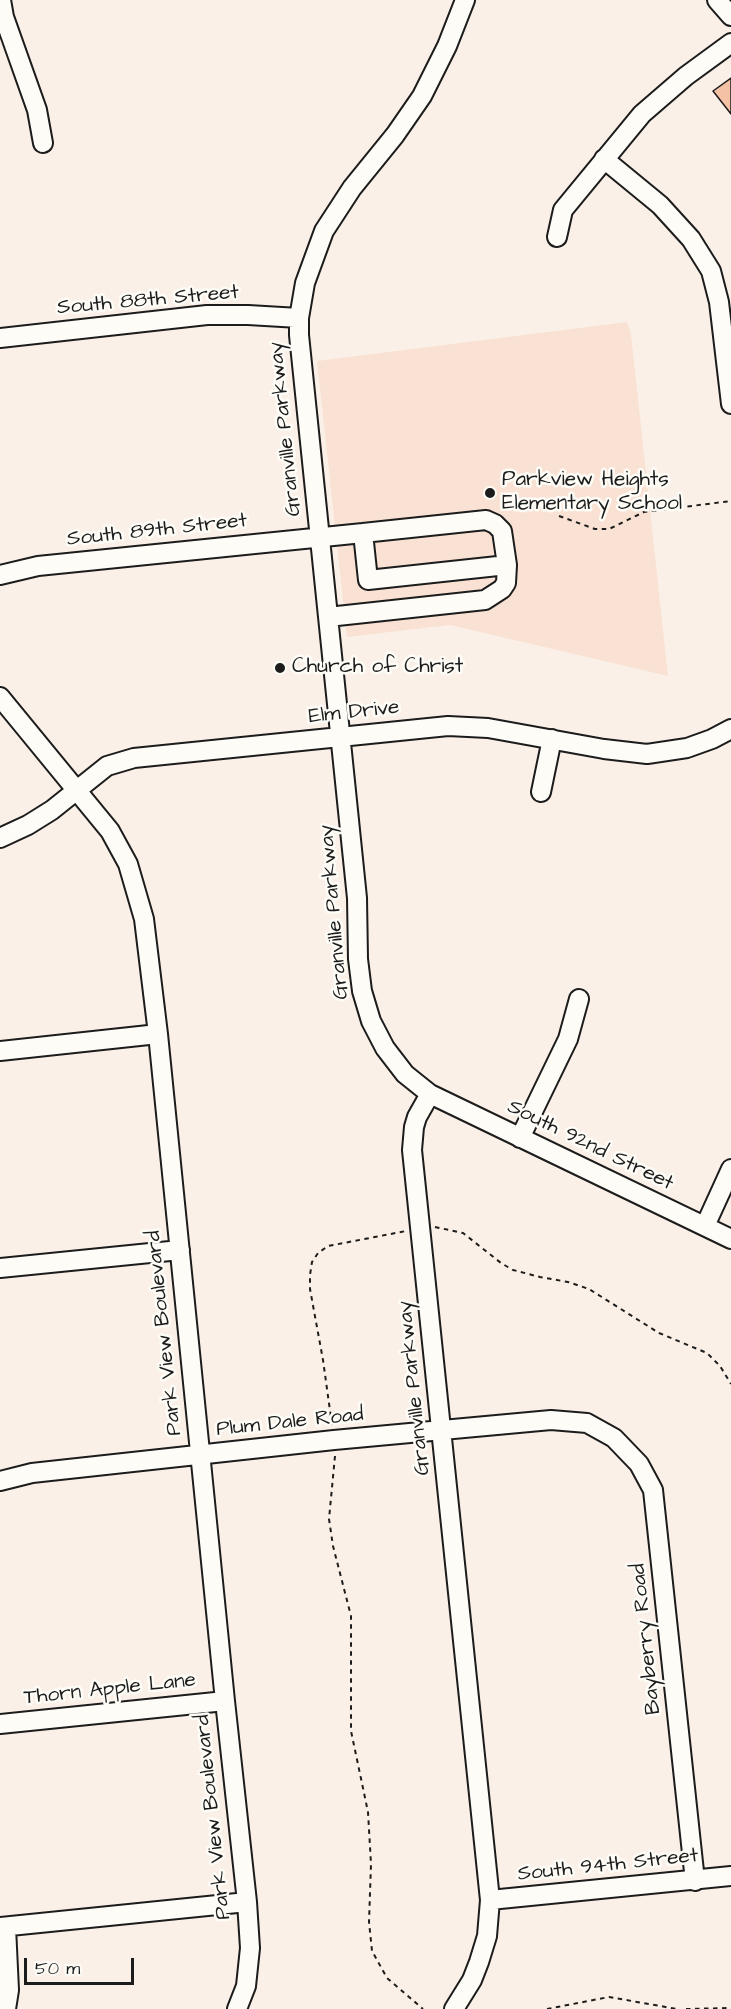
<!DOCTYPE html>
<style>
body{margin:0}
#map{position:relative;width:731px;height:2009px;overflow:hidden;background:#fbf0e7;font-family:"Architects Daughter",sans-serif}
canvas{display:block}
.scale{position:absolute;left:24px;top:1958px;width:110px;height:27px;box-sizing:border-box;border:3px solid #1c1c1c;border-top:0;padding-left:8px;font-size:18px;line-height:21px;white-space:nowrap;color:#1c1c1c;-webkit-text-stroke:4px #fdfcf7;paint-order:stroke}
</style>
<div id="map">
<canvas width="731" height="2009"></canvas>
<div class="scale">50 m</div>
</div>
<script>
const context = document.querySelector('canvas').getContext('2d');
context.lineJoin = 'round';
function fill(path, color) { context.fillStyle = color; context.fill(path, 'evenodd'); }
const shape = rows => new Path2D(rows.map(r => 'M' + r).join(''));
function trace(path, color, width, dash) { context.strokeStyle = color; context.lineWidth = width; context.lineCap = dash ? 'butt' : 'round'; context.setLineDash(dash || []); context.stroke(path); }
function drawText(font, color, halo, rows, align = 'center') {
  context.font = font + ' "Architects Daughter",sans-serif'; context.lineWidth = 5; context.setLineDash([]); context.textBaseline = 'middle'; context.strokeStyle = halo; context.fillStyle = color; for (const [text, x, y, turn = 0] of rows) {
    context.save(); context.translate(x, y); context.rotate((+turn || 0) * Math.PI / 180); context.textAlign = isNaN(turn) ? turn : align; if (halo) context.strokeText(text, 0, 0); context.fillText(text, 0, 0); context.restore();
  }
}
const built = shape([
 [627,322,631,334,668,676,450,625,347,637,317,361]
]);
const building = shape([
 [731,78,731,114,713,91,731,78]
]);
const path = shape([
 [559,516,595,529,609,529,644,512,731,501],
 [435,1227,463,1233,501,1263,513,1270,540,1277,568,1282,589,1289,659,1333,707,1353,720,1366,731,1384],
 [332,1425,323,1360,310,1289,310,1275,312,1262,318,1253,328,1246,406,1231],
 [335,1456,329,1519,333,1546,351,1616,351,1731,368,1812,371,1864,369,1922,372,1951,387,1978,423,2009],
 [547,2009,609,1997,677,2009],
 [686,2009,731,2008]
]);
const minor = shape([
 [1,0,4,17,37,110,43,143],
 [717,0,731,16],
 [604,159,660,205,691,239,711,271,719,302,731,404],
 [557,237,563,210,642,114,686,76,731,43],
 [0,338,207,315,248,315,299,318],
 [486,520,495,524,502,531,507,565,368,580,363,533,486,520],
 [0,575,38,566,363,533],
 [328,617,485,600,502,589,506,583,507,565],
 [0,697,110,831,128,864,144,919,158,1034,225,1701,247,1902,250,1948,246,1986,237,2009],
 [541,792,552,739],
 [0,838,28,825,52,810,107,766,134,758,448,726,488,728,604,749,647,754,687,748,712,739,731,729],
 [0,1051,158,1034],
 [430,1094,731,1239],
 [520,1138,568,1039,579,999],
 [705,1226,731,1169],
 [0,1268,180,1250],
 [0,1481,32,1473,334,1440,551,1420,587,1423,614,1438,639,1464,653,1490,695,1881],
 [0,1724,225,1701],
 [490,1900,731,1876],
 [0,1927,247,1902],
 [6,2009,9,1990,6,1927],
 [454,2009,472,1980,479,1962,487,1936,490,1900,412,1150,414,1127,417,1117,430,1094,405,1074,385,1048,371,1021,362,991,358,959,357,898,299,335,299,318,305,283,324,231,352,188,395,135,422,96,447,46,465,0]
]);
const markers = [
 [490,493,6,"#1c1c1c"],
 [280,668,6,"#1c1c1c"]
];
const streetNames = [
 ["South 88th Street",148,301,-5],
 ["Granville Parkway",286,429,-96],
 ["South 89th Street",157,531,-6],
 ["Elm Drive",354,713,-6],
 ["Granville Parkway",335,912,-95],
 ["South 92nd Street",590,1146,26],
 ["Park View Boulevard",165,1333,-96],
 ["Granville Parkway",415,1388,-96],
 ["Plum Dale Road",290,1423,-6],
 ["Bayberry Road",647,1639,-96],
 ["Thorn Apple Lane",110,1690,-6],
 ["Park View Boulevard",214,1817,-96],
 ["South 94th Street",608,1866,-6]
];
const poiNames = [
 ["Parkview Heights",502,481],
 ["Elementary School",502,505],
 ["Church of Christ",292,668]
];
fill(built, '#f9e2d3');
fill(building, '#f4c1a5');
trace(building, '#1c1c1c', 1.5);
trace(minor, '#1c1c1c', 22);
trace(path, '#1c1c1c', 2, [4.5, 4.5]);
trace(minor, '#fdfcf7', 18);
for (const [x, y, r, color] of markers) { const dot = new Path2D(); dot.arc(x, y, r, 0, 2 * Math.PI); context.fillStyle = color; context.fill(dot); trace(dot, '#fdfcf7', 2); }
drawText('21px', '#1c1c1c', '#fdfcf7', streetNames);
drawText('21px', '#1c1c1c', '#fdfcf7', poiNames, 'left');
</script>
